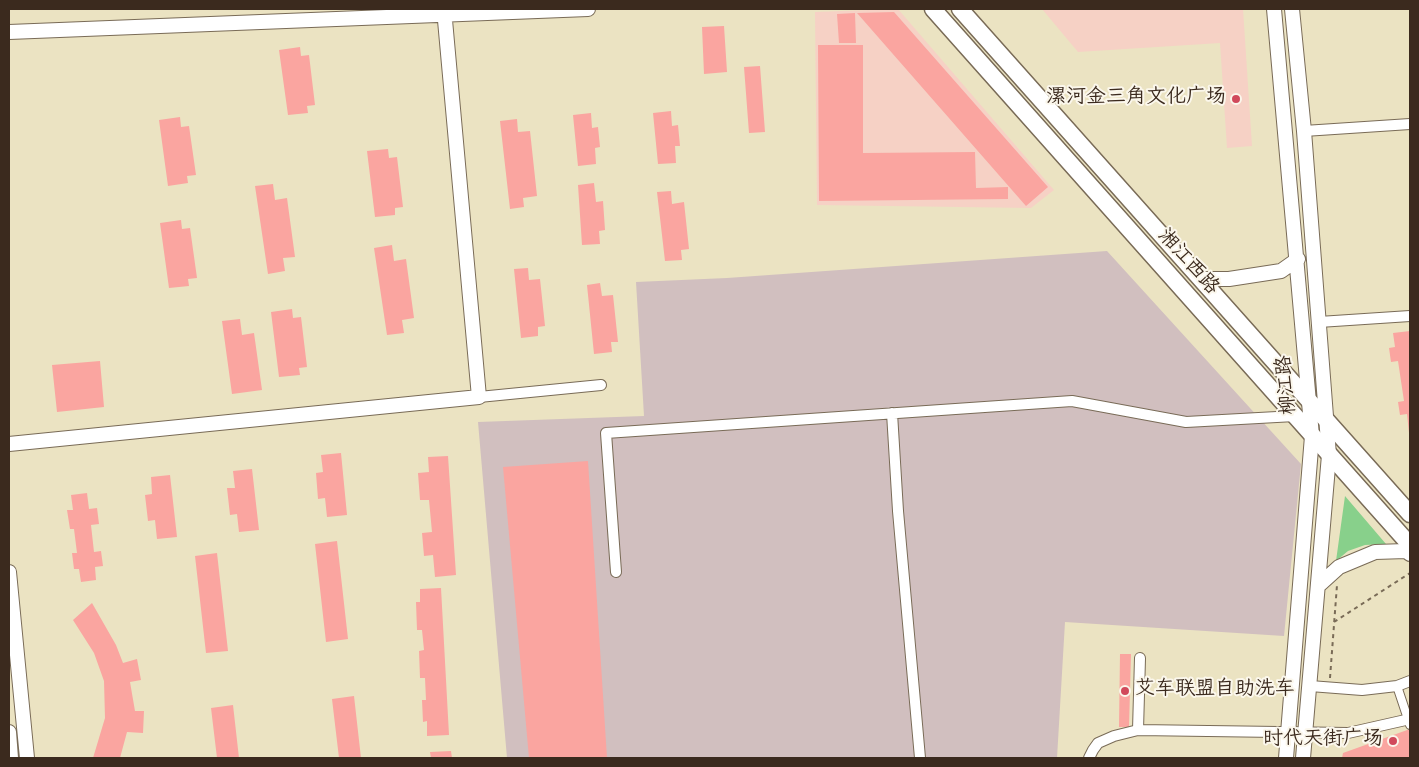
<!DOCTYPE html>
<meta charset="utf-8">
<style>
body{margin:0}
#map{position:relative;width:1419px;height:767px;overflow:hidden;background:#ebe3c2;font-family:"Indie Flower",sans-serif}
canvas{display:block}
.frame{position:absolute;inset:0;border:10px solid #3b2a1e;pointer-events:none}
</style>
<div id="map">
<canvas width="1419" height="767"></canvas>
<div class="frame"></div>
</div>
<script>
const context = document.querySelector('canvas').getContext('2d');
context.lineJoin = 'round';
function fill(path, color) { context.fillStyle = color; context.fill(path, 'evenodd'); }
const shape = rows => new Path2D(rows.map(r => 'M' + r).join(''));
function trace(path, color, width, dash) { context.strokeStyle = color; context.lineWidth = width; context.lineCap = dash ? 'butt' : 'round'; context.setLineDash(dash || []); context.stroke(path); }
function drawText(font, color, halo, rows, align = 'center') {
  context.font = font + ' "Indie Flower","LXGW WenKai TC",sans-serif'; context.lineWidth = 4; context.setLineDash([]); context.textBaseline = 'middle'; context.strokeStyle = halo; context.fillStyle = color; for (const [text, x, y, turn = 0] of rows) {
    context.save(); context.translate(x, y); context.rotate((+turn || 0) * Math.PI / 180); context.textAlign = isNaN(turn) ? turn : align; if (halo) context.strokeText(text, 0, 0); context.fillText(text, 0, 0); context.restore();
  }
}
const built = shape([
 [898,9,1054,190,1031,208,817,205,815,12],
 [1042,9,1243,9,1252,146,1227,148,1220,43,1078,52]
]);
const industrial = shape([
 [1107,251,1301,464,1284,636,1065,622,1057,758,507,758,478,422,644,416,636,282,727,278]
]);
const green = shape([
 [1345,496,1386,544,1365,545,1348,551,1336,561]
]);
const building = shape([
 [894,12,1048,187,1026,206,857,13],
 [855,13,856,43,839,43,837,14],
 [724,26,727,72,704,74,702,27],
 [818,45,863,45,863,153,975,152,976,188,1008,187,1008,199,819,201],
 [300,47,301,56,309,55,315,105,307,106,308,113,288,115,279,50],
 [760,66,765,132,749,133,744,67],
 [671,111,672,126,678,125,680,146,675,146,676,163,658,164,653,113],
 [591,113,592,128,598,127,600,147,595,148,596,164,578,166,573,115],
 [180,117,181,127,189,126,196,175,187,176,188,183,168,186,159,120],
 [517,119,518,132,530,131,537,196,523,198,524,207,510,209,500,121],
 [388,149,389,158,397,157,403,207,395,208,395,215,375,217,367,151],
 [594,183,596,202,603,201,605,230,599,231,600,244,582,245,578,185],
 [273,184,275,200,287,198,295,257,283,258,285,271,268,274,255,186],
 [671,191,672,204,684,202,689,249,681,250,682,260,665,261,657,192],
 [181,220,182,229,190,228,197,278,188,279,189,286,169,288,160,223],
 [392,245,394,261,406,259,414,318,402,320,404,333,387,335,374,248],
 [528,268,529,280,540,279,545,326,538,327,538,336,521,338,514,269],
 [600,283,602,296,613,295,618,342,611,342,612,352,594,354,587,285],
 [292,309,293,318,301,317,307,367,299,368,300,375,279,377,271,312],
 [240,319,242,335,254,333,262,390,232,394,222,321],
 [1410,331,1410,433,1409,433,1407,414,1400,415,1398,402,1404,401,1398,361,1391,362,1389,348,1395,347,1393,333],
 [100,361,104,407,57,412,52,365],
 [341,453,347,515,327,517,325,498,318,499,316,473,323,472,321,455],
 [448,456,456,575,435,577,433,555,424,556,422,533,432,532,429,500,420,500,418,473,429,472,428,457],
 [588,461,607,758,529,758,503,467],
 [252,469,259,530,239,532,237,514,230,515,227,488,235,488,233,471],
 [170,475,177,537,157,539,155,520,148,521,145,495,152,494,151,477],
 [87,493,89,509,97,508,99,524,91,525,94,552,101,551,103,566,95,567,96,580,81,582,79,569,74,569,72,553,77,553,74,529,70,529,67,510,73,510,71,495],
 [337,541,348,639,326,642,315,544],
 [217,553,228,651,206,653,195,556],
 [441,588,449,735,427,736,427,721,423,722,422,700,426,700,425,678,420,678,419,651,424,650,422,630,417,630,416,602,420,602,420,589],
 [92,603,116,645,123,663,137,659,141,680,130,682,135,711,144,711,143,733,127,732,120,758,93,758,105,718,104,681,94,653,73,620],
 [1120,654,1131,654,1129,727,1119,727],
 [354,696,361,758,339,758,332,699],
 [233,705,239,758,217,758,211,708],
 [1410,729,1410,758,1342,758,1343,753],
 [451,751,452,758,431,758,430,752]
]);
const path = shape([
 [1334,622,1410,573],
 [1330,678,1337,585]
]);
const pedestrian = shape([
 [1397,686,1410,725]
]);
const minor = shape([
 [1304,131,1410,124],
 [1319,322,1410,316],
 [479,397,601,385],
 [892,413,898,511,920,758],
 [616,572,606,433,1072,401,1186,422,1295,416],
 [1310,686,1362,690,1397,686,1410,681],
 [1138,730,1140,658],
 [1089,758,1093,750,1098,743,1114,736,1138,730,1348,733,1410,719]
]);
const tertiary = shape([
 [1274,9,1312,436,1286,758],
 [1292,9,1304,131,1329,455,1303,758],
 [9,32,588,9],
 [1201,279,1229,279,1281,271,1298,259],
 [9,444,479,397,444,9],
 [9,572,27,758],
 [1318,586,1339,567,1375,552,1406,551,1410,554],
 [9,732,11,758]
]);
const primary = shape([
 [933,9,1410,545],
 [960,9,1410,514]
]);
const markers = [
 [1236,99,5,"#d1495b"],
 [1125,691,5,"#d1495b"],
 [1393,741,5,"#d1495b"]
];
const poiNames = [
 ["漯河金三角文化广场",1226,99],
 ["艾车联盟自助洗车",1135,691,"left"],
 ["时代天街广场",1383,741]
];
const streetNames = [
 ["湘江西路",1187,263,48],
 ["柳江路",1288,385,-95]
];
fill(built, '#f6d1c5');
fill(industrial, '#d1bfbf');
fill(green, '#88d08b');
fill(building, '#faa5a0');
trace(pedestrian, '#796b57', 10);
trace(minor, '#796b57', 12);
trace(tertiary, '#796b57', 16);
trace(primary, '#796b57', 19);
trace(path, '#796b57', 2, [4, 4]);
trace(pedestrian, '#fff', 8);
trace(minor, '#fff', 10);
trace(tertiary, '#fff', 14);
trace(primary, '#fff', 16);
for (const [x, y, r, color] of markers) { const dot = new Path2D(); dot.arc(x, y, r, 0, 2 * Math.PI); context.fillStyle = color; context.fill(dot); trace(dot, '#fbf7ec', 2); }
drawText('20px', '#3b2a1e', '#fbf7ec', poiNames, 'right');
drawText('20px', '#3b2a1e', '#fbf7ec', streetNames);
</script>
